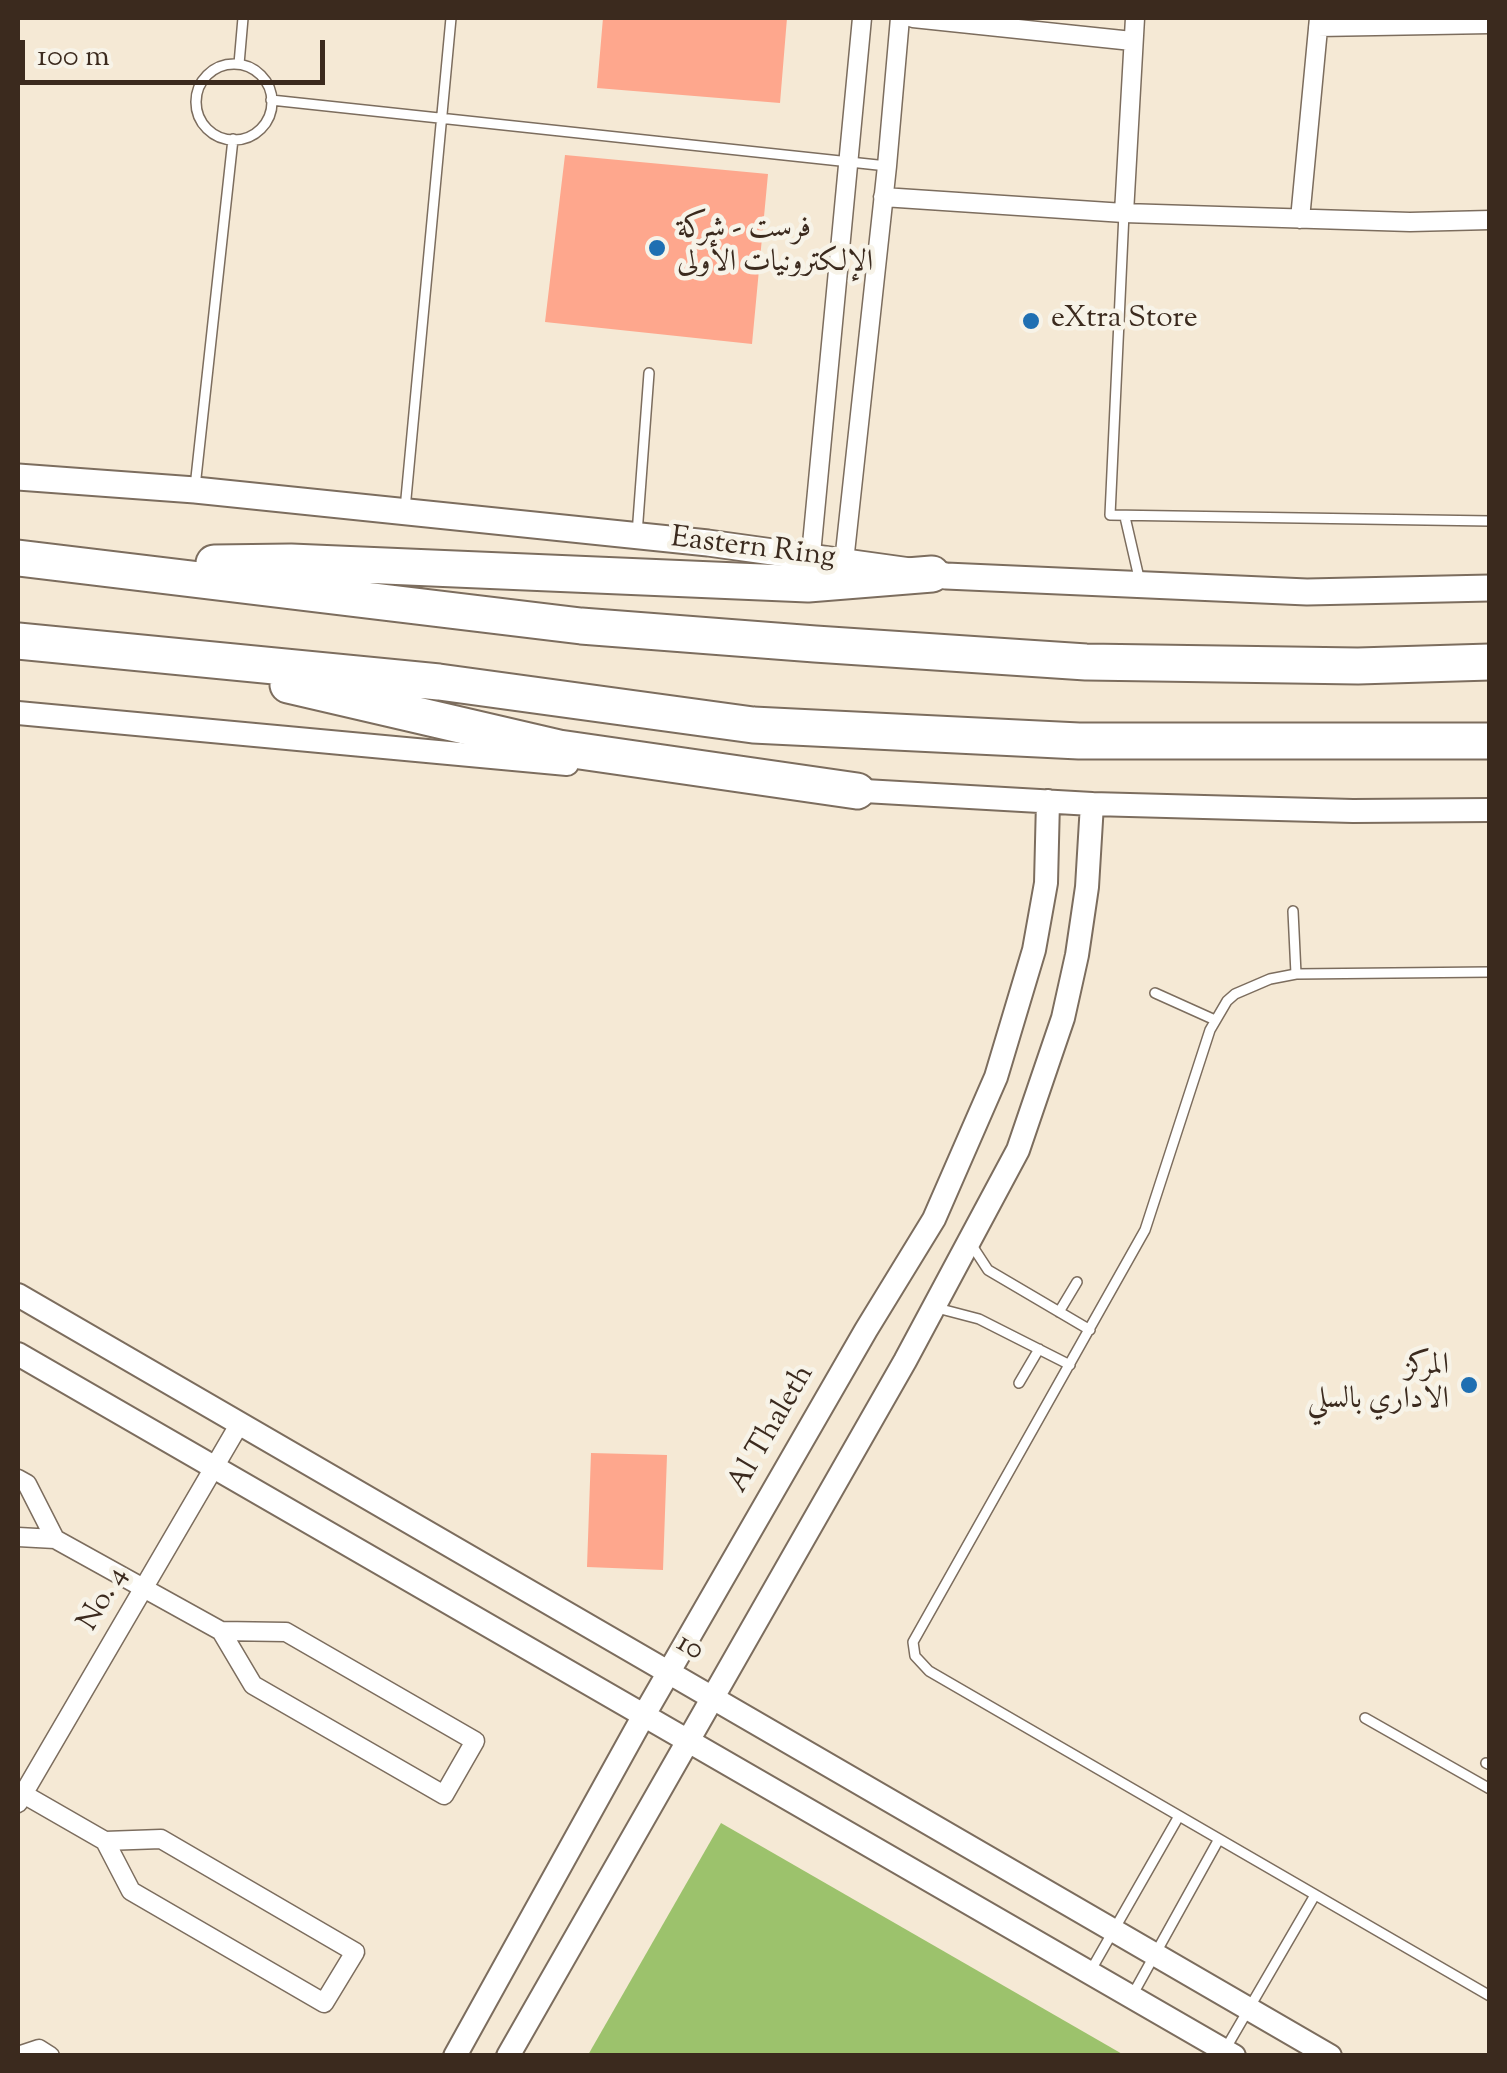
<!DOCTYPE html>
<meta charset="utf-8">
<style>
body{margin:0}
#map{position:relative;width:1507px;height:2073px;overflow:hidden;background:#f5e9d5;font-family:"Sorts Mill Goudy",serif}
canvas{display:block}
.frame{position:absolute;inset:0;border:20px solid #3b2a1e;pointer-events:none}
.scale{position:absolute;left:20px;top:40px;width:305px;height:45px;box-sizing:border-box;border:5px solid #3b2a1e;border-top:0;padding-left:12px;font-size:30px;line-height:35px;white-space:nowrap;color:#3b2a1e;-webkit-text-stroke:8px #f7f3e8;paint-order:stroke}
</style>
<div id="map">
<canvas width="1507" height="2073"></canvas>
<div class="frame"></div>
<div class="scale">100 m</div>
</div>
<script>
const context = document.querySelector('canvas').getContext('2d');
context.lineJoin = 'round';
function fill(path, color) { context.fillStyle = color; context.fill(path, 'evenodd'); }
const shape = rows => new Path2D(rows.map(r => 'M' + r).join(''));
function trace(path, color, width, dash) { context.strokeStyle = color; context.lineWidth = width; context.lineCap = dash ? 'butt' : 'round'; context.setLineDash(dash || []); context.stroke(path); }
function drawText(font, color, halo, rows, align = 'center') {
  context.font = font + ' "Sorts Mill Goudy",Amiri,serif'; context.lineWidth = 9; context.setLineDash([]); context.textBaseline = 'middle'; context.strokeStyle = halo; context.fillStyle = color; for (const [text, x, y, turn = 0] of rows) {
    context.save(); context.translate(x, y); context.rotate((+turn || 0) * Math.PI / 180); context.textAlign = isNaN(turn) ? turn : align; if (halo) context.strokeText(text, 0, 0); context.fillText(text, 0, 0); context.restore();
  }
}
const green = shape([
 [721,1823,1124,2055,588,2055]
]);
const building = shape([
 [603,18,787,18,780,103,597,88],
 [565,155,768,174,752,344,545,322],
 [591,1453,667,1455,663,1570,587,1567]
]);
const service = shape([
 [239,64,243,18],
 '196 102a38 38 0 1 1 76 0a38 38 0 1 1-76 0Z',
 [271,100,887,166],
 [1124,213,1110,515,1490,521],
 [195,487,233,139],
 [405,509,451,18],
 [1125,517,1140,582],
 [637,534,649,373],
 [1293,911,1296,974],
 [1490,972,1296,974,1270,979,1235,994,1227,1001,1210,1030,1145,1230,913,1642,915,1656,929,1671,1490,1996],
 [1155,993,1215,1020],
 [971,1244,988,1270,1090,1330],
 [937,1308,979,1319,1070,1365],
 [1059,1312,1077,1282],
 [1019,1383,1039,1349],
 [1365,1718,1490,1789],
 [1486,1763,1490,1765],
 [1091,1970,1179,1816],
 [1133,1994,1219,1839],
 [1226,2048,1315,1895]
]);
const minor = shape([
 [913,18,1132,41],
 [1318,27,1490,24],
 [883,197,1124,213,1410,222,1490,220],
 [1124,213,1135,18],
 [1300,219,1319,18],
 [810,565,862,18],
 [843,571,887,166,900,18],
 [18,1479,27,1484,55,1539],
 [18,1537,55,1539,221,1631,253,1685,444,1795,475,1741,286,1632,221,1631],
 [18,1791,105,1841,131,1891,324,2003,355,1952,161,1839,105,1841],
 [18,1803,240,1423],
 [18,2056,39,2049,50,2056]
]);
const tertiary = shape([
 [18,713,567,764],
 [847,790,1092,804,1353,811,1490,810],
 [18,1295,1330,2056],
 [18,1354,1234,2056],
 [455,2056,644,1715,866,1330,934,1219,996,1077,1034,950,1046,883,1048,801],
 [508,2056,905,1361,1018,1150,1063,1018,1077,955,1087,887,1092,804]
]);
const secondary = shape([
 [18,477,195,490,708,543,946,576,1307,592,1490,588]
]);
const motorway = shape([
 [18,558,581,626,815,644,1086,662,1358,666,1490,662],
 [214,563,291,562,808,584,932,574],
 [18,641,439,682,753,725,1079,741,1490,741],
 [288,685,559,748,857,791]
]);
const markers = [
 [657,248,10,"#1f6fb2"],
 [1031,321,10,"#1f6fb2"],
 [1469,1385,10,"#1f6fb2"]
];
const poiNames = [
 ["فرست - شركة",677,231],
 ["الإلكترونيات الأولى",677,265],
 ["eXtra Store",1051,321],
 ["المركز",1449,1368,"right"],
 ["الاداري بالسلي",1449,1402,"right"]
];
const streetNames = [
 ["Eastern Ring",753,550,7],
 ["Al Thaleth",773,1430,-60],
 ["No. 4",105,1600,-60],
 ["10",689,1649,30]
];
fill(green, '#9cc26c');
fill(building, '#fea78d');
trace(service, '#7c6d5e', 12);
trace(minor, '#7c6d5e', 21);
trace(tertiary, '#7c6d5e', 26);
trace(secondary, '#7c6d5e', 29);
trace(motorway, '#7c6d5e', 39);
trace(service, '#fff', 9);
trace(minor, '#fff', 18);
trace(tertiary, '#fff', 22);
trace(secondary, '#fff', 25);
trace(motorway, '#fff', 35);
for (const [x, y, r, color] of markers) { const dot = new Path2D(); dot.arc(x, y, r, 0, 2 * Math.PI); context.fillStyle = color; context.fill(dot); trace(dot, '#f7f3e8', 4); }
drawText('30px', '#3b2a1e', '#f7f3e8', poiNames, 'left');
drawText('30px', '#3b2a1e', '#f7f3e8', streetNames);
</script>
